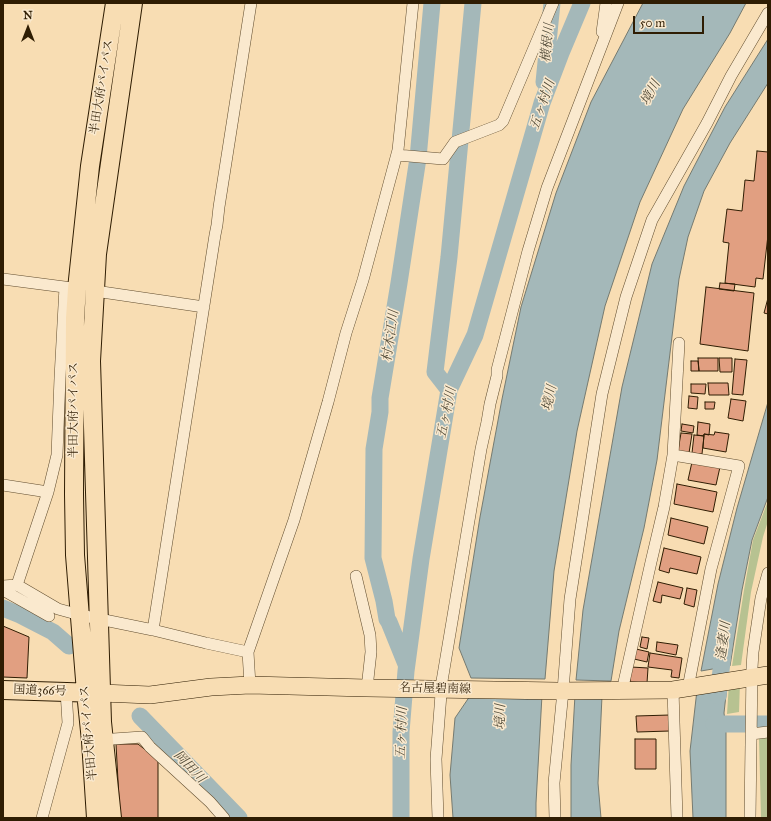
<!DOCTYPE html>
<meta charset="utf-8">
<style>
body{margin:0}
#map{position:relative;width:771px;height:821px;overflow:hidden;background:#f8ddb3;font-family:"IM FELL Great Primer",serif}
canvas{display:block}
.frame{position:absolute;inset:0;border:4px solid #2f1d03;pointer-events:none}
.north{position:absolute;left:8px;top:8px;width:40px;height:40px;-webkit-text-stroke:3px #fae9ce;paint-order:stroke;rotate:0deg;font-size:11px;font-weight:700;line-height:16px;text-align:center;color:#2f1d03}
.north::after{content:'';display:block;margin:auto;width:14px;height:18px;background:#2f1d03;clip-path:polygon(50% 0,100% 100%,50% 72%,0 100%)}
.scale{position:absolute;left:633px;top:16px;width:71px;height:18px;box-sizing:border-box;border:2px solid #2f1d03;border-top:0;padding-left:5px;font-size:12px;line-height:14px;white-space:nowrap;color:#2f1d03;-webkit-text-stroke:3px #fae9ce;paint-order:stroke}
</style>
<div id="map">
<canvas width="771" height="821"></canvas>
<div class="frame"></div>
<div class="north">N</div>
<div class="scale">50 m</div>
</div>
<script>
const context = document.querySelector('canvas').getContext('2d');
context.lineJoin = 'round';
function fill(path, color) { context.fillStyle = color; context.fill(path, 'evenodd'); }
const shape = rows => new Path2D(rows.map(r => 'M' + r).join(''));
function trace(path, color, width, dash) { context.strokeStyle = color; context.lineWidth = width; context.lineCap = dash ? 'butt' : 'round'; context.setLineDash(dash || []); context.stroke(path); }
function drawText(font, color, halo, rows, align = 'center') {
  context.font = font + ' "IM FELL Great Primer","Noto Serif JP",serif'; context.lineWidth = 3; context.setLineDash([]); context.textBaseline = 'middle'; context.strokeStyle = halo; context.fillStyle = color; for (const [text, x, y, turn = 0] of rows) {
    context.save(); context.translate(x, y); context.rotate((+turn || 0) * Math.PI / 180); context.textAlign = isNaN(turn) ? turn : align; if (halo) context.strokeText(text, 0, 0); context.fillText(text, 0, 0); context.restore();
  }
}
const green = shape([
 [768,501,768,521,763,537,751,592,741,665,732,666,744,590,753,540],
 [740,682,739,712,727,714,729,683],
 [759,738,768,738,768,818,761,818]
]);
const water = shape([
 [643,3,746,3,730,33,683,109,640,202,605,306,577,431,554,571,545,679,471,678,459,648,480,517,502,399,521,307,556,193,591,102,643,3],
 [768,39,768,83,730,143,704,191,688,237,679,279,657,460,644,528,619,631,611,681,576,680,583,610,622,387,652,264,684,186,725,107,768,39],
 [768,402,768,497,752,540,742,590,730,666,701,671,718,584,737,508,768,402],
 [727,686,724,713,726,730,726,818,693,818,690,751,697,690,727,686],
 [472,693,542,695,536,803,536,818,453,818,450,775,455,718,472,693],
 [575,695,602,696,598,783,601,818,571,818,571,765,575,695]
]);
const river = shape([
 [544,82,552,3],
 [449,390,435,372,449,257,473,3],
 [3,608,20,615,53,632,69,646],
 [406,664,389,622,387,619,384,601,373,558,374,449,380,412,380,398,399,283,418,158,432,3],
 [718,696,724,645],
 [140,716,239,818],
 [714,724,768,724],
 [401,818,401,732,406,671,421,559,449,390,475,335,542,103,561,53,582,3]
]);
const building = shape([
 [757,151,768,152,768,235,763,279,756,278,755,287,725,283,729,243,723,242,727,209,742,211,745,180,754,181,757,151],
 [720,283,735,284,734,291,719,289,720,283],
 [706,287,754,293,748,351,700,344,706,287],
 [768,298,768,314,764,313,768,298],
 [698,358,718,358,718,371,699,371,698,358],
 [719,358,732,358,732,372,720,372,719,358],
 [735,359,747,360,743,395,732,394,735,359],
 [691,361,698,361,699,371,691,371,691,361],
 [708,383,728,383,729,395,709,395,708,383],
 [691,384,706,384,705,394,691,393,691,384],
 [689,396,698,397,697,409,688,408,689,396],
 [731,399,746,401,743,421,728,418,731,399],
 [705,402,715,402,714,409,705,409,705,402],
 [698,422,710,424,709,435,704,434,704,436,697,435,698,422],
 [682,424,694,426,693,433,681,431,682,424],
 [715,432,729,434,726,452,703,448,704,434,714,435,715,432],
 [681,433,692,434,689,453,678,451,681,433],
 [694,435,704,436,702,454,692,453,694,435],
 [692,462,720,467,716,485,688,480,692,462],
 [677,484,717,492,713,512,674,504,677,484],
 [671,518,708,527,704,544,668,535,671,518],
 [664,548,701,557,697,574,670,568,669,573,659,570,664,548],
 [658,582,683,588,680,599,662,595,661,603,653,601,658,582],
 [687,588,697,590,694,607,684,604,687,588],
 [3,626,29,637,27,678,3,677,3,626],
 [642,637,649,638,647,649,640,647,642,637],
 [657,642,678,645,676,655,656,651,657,642],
 [636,649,649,652,647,662,634,659,636,649],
 [650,653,682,658,679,678,671,677,672,670,648,667,650,653],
 [631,667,648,668,647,683,630,682,631,667],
 [670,715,670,731,637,732,636,716,670,715],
 [635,739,656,739,656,769,635,769,635,739],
 [116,744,138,744,158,760,158,818,120,818,116,744]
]);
const minor = shape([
 [602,32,606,3],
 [398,150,397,155,443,159,455,142,499,125,503,121,553,3],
 [3,279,72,288],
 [95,291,204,307],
 [673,455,739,466,711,569,688,688],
 [3,485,48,492,57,455,60,378,65,287],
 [356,576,370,635,371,652,367,688],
 [17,585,48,492],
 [3,586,17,585,58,609,80,615,153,630,206,643,248,652],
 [3,590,49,616],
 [153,630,215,235,217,225,219,207,251,3],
 [250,685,248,652,294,520,328,402,346,333,363,280,398,150,413,3],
 [673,690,677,818],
 [622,691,651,562,664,507,673,455,679,343],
 [751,734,768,732],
 [99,740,142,737,150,747,210,802,224,818],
 [42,818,68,723,66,691],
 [438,818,436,759,442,681,481,449,487,422,490,404,497,376,497,370,528,251,547,188,618,3],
 [555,818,554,783,563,691,570,599,602,394,626,297,652,220,707,123,731,76,768,13],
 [750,818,752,668,753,652,761,598,768,573]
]);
const primary = shape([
 [101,693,150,695,211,687,250,685,367,688,558,691,673,690,768,675]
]);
const trunk = shape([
 [3,690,98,693],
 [96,818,91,741,86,692,75,555,74,494,75,318,77,289,90,166,115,3],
 [112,818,102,722,91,361,97,254,133,3]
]);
const streetNames = [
 ["半田大府パイパス",102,87,-81],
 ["半田大府パイパス",74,410,-90],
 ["名古屋碧南線",435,689,1],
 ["国道366号",40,691,2],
 ["半田大府パイパス",89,733,-95]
];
const waterNames = [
 ["横根川",548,43,-84],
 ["境川",651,93,-61],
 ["五ヶ村川",543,105,-71],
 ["村木江川",391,336,-82],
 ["境川",550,398,-78],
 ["五ヶ村川",447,413,-78],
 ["逢妻川",724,641,-83],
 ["境川",501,717,-89],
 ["五ヶ村川",402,733,-88],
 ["岡田川",189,767,46]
];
fill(green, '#b7c291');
fill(water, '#a4b8b9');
trace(water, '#757a70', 1);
trace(river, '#a4b8b9', 17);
fill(building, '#e19f81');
trace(building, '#2f1d03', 1);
trace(minor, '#614d2f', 12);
trace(primary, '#2f1d03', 18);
trace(trunk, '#2f1d03', 20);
trace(minor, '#fae9ce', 11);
trace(primary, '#f8ddb3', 17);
trace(trunk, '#f8ddb3', 18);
drawText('12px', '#2f1d03', '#fae9ce', streetNames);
drawText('italic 13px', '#524c3a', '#fae9ce', waterNames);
</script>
